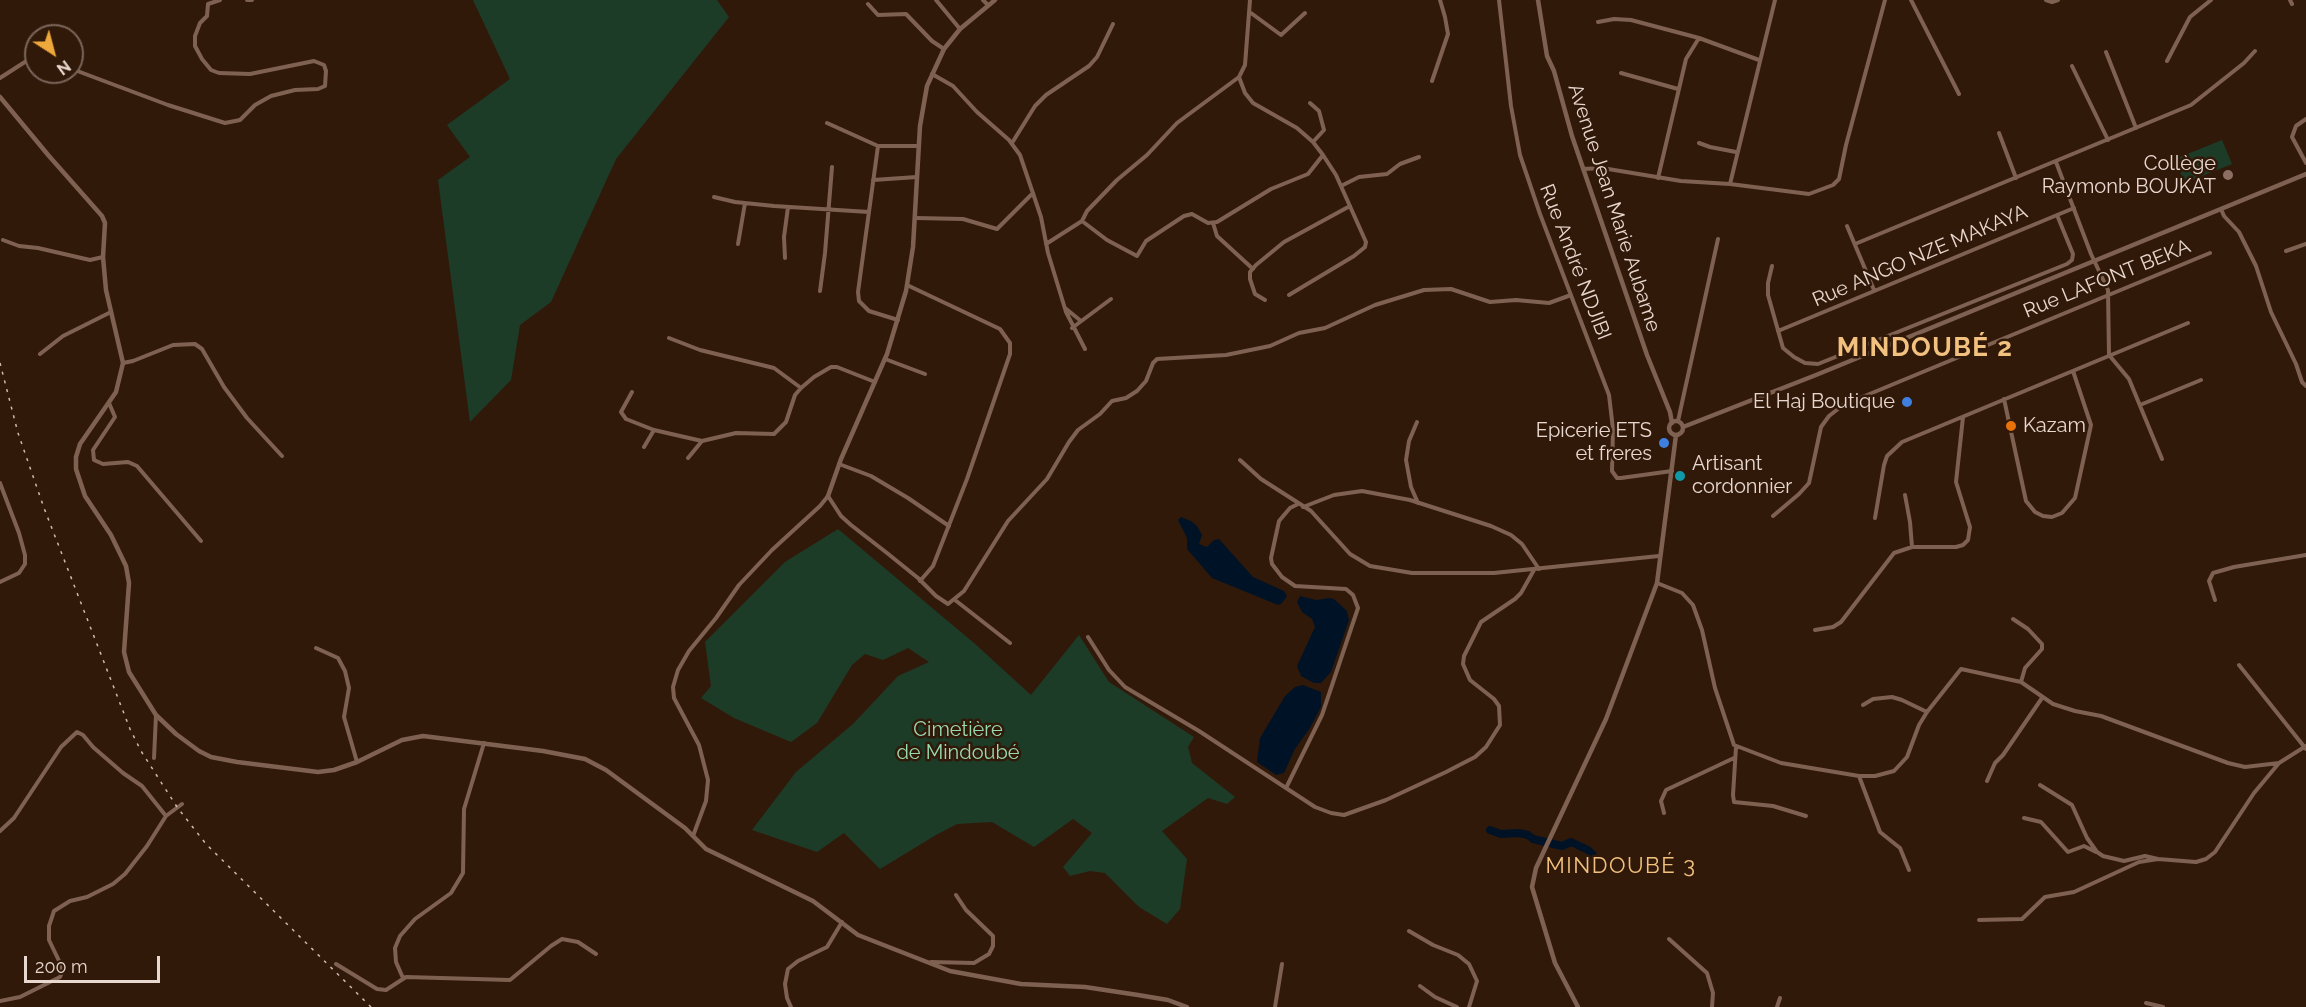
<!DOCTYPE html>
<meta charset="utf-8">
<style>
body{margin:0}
#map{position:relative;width:2306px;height:1007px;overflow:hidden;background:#31190a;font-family:Raleway,sans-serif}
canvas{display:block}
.north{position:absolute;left:24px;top:24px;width:60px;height:60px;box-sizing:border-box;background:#31190a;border:2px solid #7b6559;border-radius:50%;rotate:144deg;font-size:16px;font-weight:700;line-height:24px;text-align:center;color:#e9d8cf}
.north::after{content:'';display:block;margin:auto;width:21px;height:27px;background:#eea83c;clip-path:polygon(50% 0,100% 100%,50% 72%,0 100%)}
.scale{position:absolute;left:24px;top:956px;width:136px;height:27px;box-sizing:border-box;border:3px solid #e9d8cf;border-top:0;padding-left:8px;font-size:18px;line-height:21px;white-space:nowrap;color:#e9d8cf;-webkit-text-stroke:4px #31190a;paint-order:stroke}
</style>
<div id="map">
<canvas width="2306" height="1007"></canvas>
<div class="north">N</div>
<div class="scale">200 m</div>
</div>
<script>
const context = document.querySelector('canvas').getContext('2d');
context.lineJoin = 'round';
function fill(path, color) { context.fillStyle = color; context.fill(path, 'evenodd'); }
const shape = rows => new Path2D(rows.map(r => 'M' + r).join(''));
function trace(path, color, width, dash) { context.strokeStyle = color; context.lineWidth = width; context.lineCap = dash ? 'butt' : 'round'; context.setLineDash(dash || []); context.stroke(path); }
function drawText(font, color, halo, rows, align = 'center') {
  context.font = font + ' Raleway,sans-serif'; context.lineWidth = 5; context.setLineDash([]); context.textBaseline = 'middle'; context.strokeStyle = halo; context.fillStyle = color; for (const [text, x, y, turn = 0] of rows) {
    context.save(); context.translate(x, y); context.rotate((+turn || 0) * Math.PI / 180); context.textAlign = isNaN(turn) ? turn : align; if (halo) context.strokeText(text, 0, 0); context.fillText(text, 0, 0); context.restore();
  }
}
const green = shape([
 [473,0,717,0,729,17,616,159,551,302,520,325,511,380,470,422,438,180,470,157,447,125,510,79],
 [2222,140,2232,164,2185,183,2175,159],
 [838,529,974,643,1031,695,1079,635,1109,682,1194,737,1188,747,1192,763,1235,797,1227,804,1208,798,1162,831,1187,859,1180,909,1167,924,1139,907,1105,873,1090,871,1070,876,1063,867,1092,833,1073,819,1034,847,992,822,957,824,936,835,880,869,844,833,817,852,752,830,796,772,853,724,898,676,929,662,908,648,883,660,865,654,852,665,817,723,791,742,734,718,701,698,711,686,705,642,785,562]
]);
const water = shape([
 [1181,517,1191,521,1197,526,1202,535,1199,544,1207,547,1214,540,1219,539,1253,577,1284,591,1287,596,1282,603,1278,605,1212,578,1187,549,1187,538,1178,520],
 [1300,596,1316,600,1329,598,1334,599,1347,611,1349,620,1331,672,1321,683,1314,683,1301,676,1297,666,1315,627,1312,619,1302,612,1297,602],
 [1303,685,1321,692,1321,707,1310,728,1295,749,1284,773,1276,775,1257,762,1260,738,1285,696,1295,687]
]);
const river = shape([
 [1490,830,1501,834,1519,833,1528,835,1533,839,1562,846,1571,842,1588,850,1593,855]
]);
const minor = shape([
 [247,0,252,0],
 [936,0,960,29],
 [983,0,988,5],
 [1499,0,1511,106,1520,155,1540,214,1609,395,1613,429,1612,471,1617,478,1621,478,1672,471],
 [1911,0,1959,94],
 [2046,0,2052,2,2058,0],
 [2290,0,2292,4],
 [868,4,878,15,906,14,932,41,944,49],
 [1251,13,1281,35,1305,13],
 [1598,22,1614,19,1631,20,1699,38,1759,60],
 [2106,52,2136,128],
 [2167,61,2190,17,2211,0],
 [2072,66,2108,140],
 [72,69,168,105,225,123,240,120,255,105,271,96,295,90,318,89,325,86,326,71,324,65,314,61,250,74,219,73,211,70,202,59,195,46,195,36,200,23,207,16,208,4,220,0],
 [1621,73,1678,89],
 [932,74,953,86,977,112,1009,140,1020,155,1041,217,1048,253,1066,312,1085,349],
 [1239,77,1245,93,1253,103,1297,128,1313,142,1323,155,1336,175,1366,242,1365,247,1354,256,1289,295],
 [0,78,28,60,36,60],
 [1432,81,1448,34,1445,17,1440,0],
 [1310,103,1319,111,1324,130,1313,142],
 [2306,119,2296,126,2292,137,2306,163],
 [827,123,878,146,919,146],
 [1999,133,2016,178],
 [1012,143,1035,106,1046,95,1089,66,1097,57,1113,24],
 [1699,143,1710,147,1736,152],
 [878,146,858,292,859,301,869,311,898,320],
 [2056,162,2091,254,2108,290,2109,355,2129,379,2162,459],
 [1583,169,1602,168,1681,181,1730,184,1809,194,1833,185,1839,179,1846,145,1885,0],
 [1658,178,1686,59,1699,38],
 [873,180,917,177],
 [1730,184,1775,0],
 [1341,186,1359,177,1387,174,1400,164,1419,157],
 [714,197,735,202,774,206,869,212],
 [2221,209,2224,216,2239,232,2256,266,2271,312,2296,364,2302,382,2306,386],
 [916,218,963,219,997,229,1033,193],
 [1082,221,1107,240,1137,256,1146,241,1184,216,1192,214,1208,223,1217,222,1271,189,1308,174,1323,155],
 [1213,223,1217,236,1253,269],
 [1847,226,1874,290],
 [3,240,19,246,38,248,90,260,103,257],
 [738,244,745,203],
 [1046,244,1082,221,1087,211,1117,180,1147,155,1177,123,1239,77,1245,65,1250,0],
 [1855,244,2191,105,2244,63,2255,51],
 [2286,251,2306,244],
 [785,258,784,237,788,207],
 [1772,266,1768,283,1768,295,1783,348,1794,357,1805,363,1818,364,2067,264,2072,260,2073,254,2057,215],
 [907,285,1000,329,1010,343,1010,354,967,479,933,566,920,581],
 [820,291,825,253,832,167],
 [1265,300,1255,294,1250,279,1250,272,1256,265,1284,242,1350,206],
 [1065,308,1081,321],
 [1072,328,1111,299],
 [1778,331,2074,208],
 [669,338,700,350,774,368,801,388],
 [40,354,63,336,111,312],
 [885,359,925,374],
 [123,363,133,361,173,345,195,344,202,349,224,387,247,418,282,456],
 [632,392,621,412,626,419,654,430,702,441,736,433,774,434,786,422,795,395,801,388,814,377,831,367,837,367,875,382],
 [2004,399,2026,501,2035,512,2043,516,2052,517,2062,513,2075,498,2091,425,2073,371],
 [109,403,115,417,93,450,94,460,103,464,128,462,137,466,201,541],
 [2140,405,2201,380],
 [1678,421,1718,239],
 [1417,422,1409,441,1406,460,1411,487,1418,503],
 [644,447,654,430],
 [688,458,702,441],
 [1240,460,1261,479,1311,511,1350,554,1370,566,1412,573,1494,573,1659,556],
 [839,464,871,476,908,498,949,526],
 [0,483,19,533,25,555,25,564,19,573,0,582],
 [1905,495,1910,522,1912,547],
 [1303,507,1334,495,1362,491,1410,500,1491,526,1511,535,1522,544,1539,569],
 [1773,516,1799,494,1809,483,1821,427,1829,416,1843,405,2210,253],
 [1875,518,1884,465,1887,456,1902,442,2188,323],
 [1657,583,1682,593,1693,605,1702,630,1715,688,1734,745,1781,763,1859,776,1875,776,1894,771,1907,757,1919,725,1927,712,1961,669,2021,682,2053,704,2075,711,2101,716,2228,763,2245,767,2279,763],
 [955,600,1010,643],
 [2215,600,2209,581,2213,573,2234,567,2306,555],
 [2013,619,2028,629,2042,644,2042,649,2025,668,2021,682],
 [1815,630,1833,627,1841,622,1894,553,1912,547,1956,547,1963,545,1968,540,1970,527,1956,482,1963,417],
 [1088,637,1109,670,1125,687,1199,731,1315,807,1331,813,1344,815,1386,800,1446,772,1475,757,1486,747,1500,725,1499,706,1494,699,1470,680,1463,664,1464,656,1481,622,1515,599,1521,593,1534,570],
 [316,648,338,658,345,671,349,688,344,717,357,762],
 [2239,665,2306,749],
 [1863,705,1873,699,1892,697,1902,700,1927,712],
 [1736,747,1733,795,1734,802,1773,806,1806,816],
 [154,758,156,715],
 [1859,776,1880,832,1900,848,1909,870],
 [1987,781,1995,763,2003,755,2042,698],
 [2040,785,2072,805,2087,838,2097,852,2103,856,2124,861,2145,856,2158,859],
 [1286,788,1322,715,1358,608,1353,595,1346,589,1295,586,1282,577,1272,564,1271,558,1279,521,1290,508,1298,504],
 [1664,813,1661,801,1666,790,1734,758],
 [2024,818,2041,822,2068,852,2084,846,2096,852],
 [0,831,14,818,61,747,77,732,83,735,93,747,123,773,142,786,166,816],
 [693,836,706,801,708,780,699,745,674,698,673,687,678,670,689,651,716,618,739,585,772,550,820,506,828,496,841,516,851,525,887,553,918,578,936,596,948,604,964,591,1008,521,1047,479,1069,442,1078,430,1100,414,1112,401,1126,398,1137,391,1146,381,1153,363,1157,359,1226,355,1270,346,1299,333,1325,328,1375,305,1424,290,1451,289,1490,302,1516,300,1549,303,1571,295],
 [1979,920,2022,919,2045,897,2074,892,2139,862,2158,859,2196,862,2206,859,2215,852,2254,793,2279,763,2306,746],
 [1409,931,1433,945,1458,955,1469,964,1477,981,1469,1007],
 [1669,939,1707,973,1713,993,1712,1007],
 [931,962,974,963,989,954,993,946,993,936,966,910,956,895],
 [336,964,377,989,386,990,406,977,510,980,551,946,562,939,578,942,596,954],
 [403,978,396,962,395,948,400,936,415,919,451,893,463,873,464,809,484,743],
 [1420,986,1435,997,1457,1007],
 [0,1001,20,997,60,977,62,972,61,965,49,940,49,926,54,911,70,901,87,897,113,884,125,874,147,846,166,816,182,804],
 [2146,1003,2163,1007],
 [791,1007,787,998,785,984,788,969,798,961,827,947,842,922],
 [1275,1007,1282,964],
 [1777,1007,1780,998]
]);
const tertiary = shape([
 [1538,0,1547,56,1554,71,1572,136,1647,355,1670,412,1672,423],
 [0,97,49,156,102,216,105,223,103,257,106,290,123,363,116,392,80,444,76,457,76,469,85,496,111,535,126,566,129,583,124,652,129,672,156,715,176,734,199,751,211,757,237,762,318,772,334,770,357,762,402,740,423,736,543,751,585,759,606,770,685,828,706,849,813,901,858,935,950,971,1021,984,1085,987,1138,995,1168,1000,1187,1007],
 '1669 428a7 7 0 1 1 14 0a7 7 0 1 1-14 0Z',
 [1683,427,1816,375,2306,174],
 [828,496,841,459,887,354,906,291,913,247,920,126,927,86,944,49,960,29,995,0],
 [1578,1007,1555,963,1532,887,1536,868,1606,719,1657,583,1676,435]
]);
const rail = shape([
 [0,363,18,433,44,508,130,729,141,751,177,807,206,844,371,1007]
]);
const markers = [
 [2228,175,6,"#8d6e63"],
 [1907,402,6,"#3f7fe0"],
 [2011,426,6,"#e8710a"],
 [1664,443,6,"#3f7fe0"],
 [1680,476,6,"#0f9aa8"]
];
const poiNames = [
 ["Collège",2216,164],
 ["Raymonb BOUKAT",2216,187],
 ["El Haj Boutique",1895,402],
 ["Kazam",2023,426,"left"],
 ["Epicerie ETS",1652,431],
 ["et freres",1652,454],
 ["Artisant",1692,464,"left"],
 ["cordonnier",1692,487,"left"]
];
const streetNames = [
 ["Avenue Jean Marie Aubame",1614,208,72],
 ["Rue ANGO NZE MAKAYA",1920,256,-23],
 ["Rue André NDJIBI",1575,262,69],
 ["Rue LAFONT BEKA",2107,279,-22]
];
const parkNames = [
 ["Cimetière",958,730],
 ["de Mindoubé",958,753]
];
const quarterNames = [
 ["MINDOUBÉ 3",1621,866]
];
const districtNames = [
 ["MINDOUBÉ 2",1925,348]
];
fill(green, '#1d3c28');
fill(water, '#001326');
trace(river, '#001326', 8);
trace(minor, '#7f6151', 4);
trace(tertiary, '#7f6151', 4.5);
trace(rail, '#ccbab0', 1.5, [3, 6]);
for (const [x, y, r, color] of markers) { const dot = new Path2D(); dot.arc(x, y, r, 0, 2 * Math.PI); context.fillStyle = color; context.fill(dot); trace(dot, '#31190a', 2); }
drawText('20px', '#e9d8cf', '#31190a', poiNames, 'right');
drawText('20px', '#e9d8cf', '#31190a', streetNames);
drawText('20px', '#98daae', '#31190a', parkNames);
context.letterSpacing = '1.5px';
drawText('22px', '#f2c17f', '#31190a', quarterNames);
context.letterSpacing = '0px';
context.letterSpacing = '1.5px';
drawText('bold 26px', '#f2c17f', '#31190a', districtNames);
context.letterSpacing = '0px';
</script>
